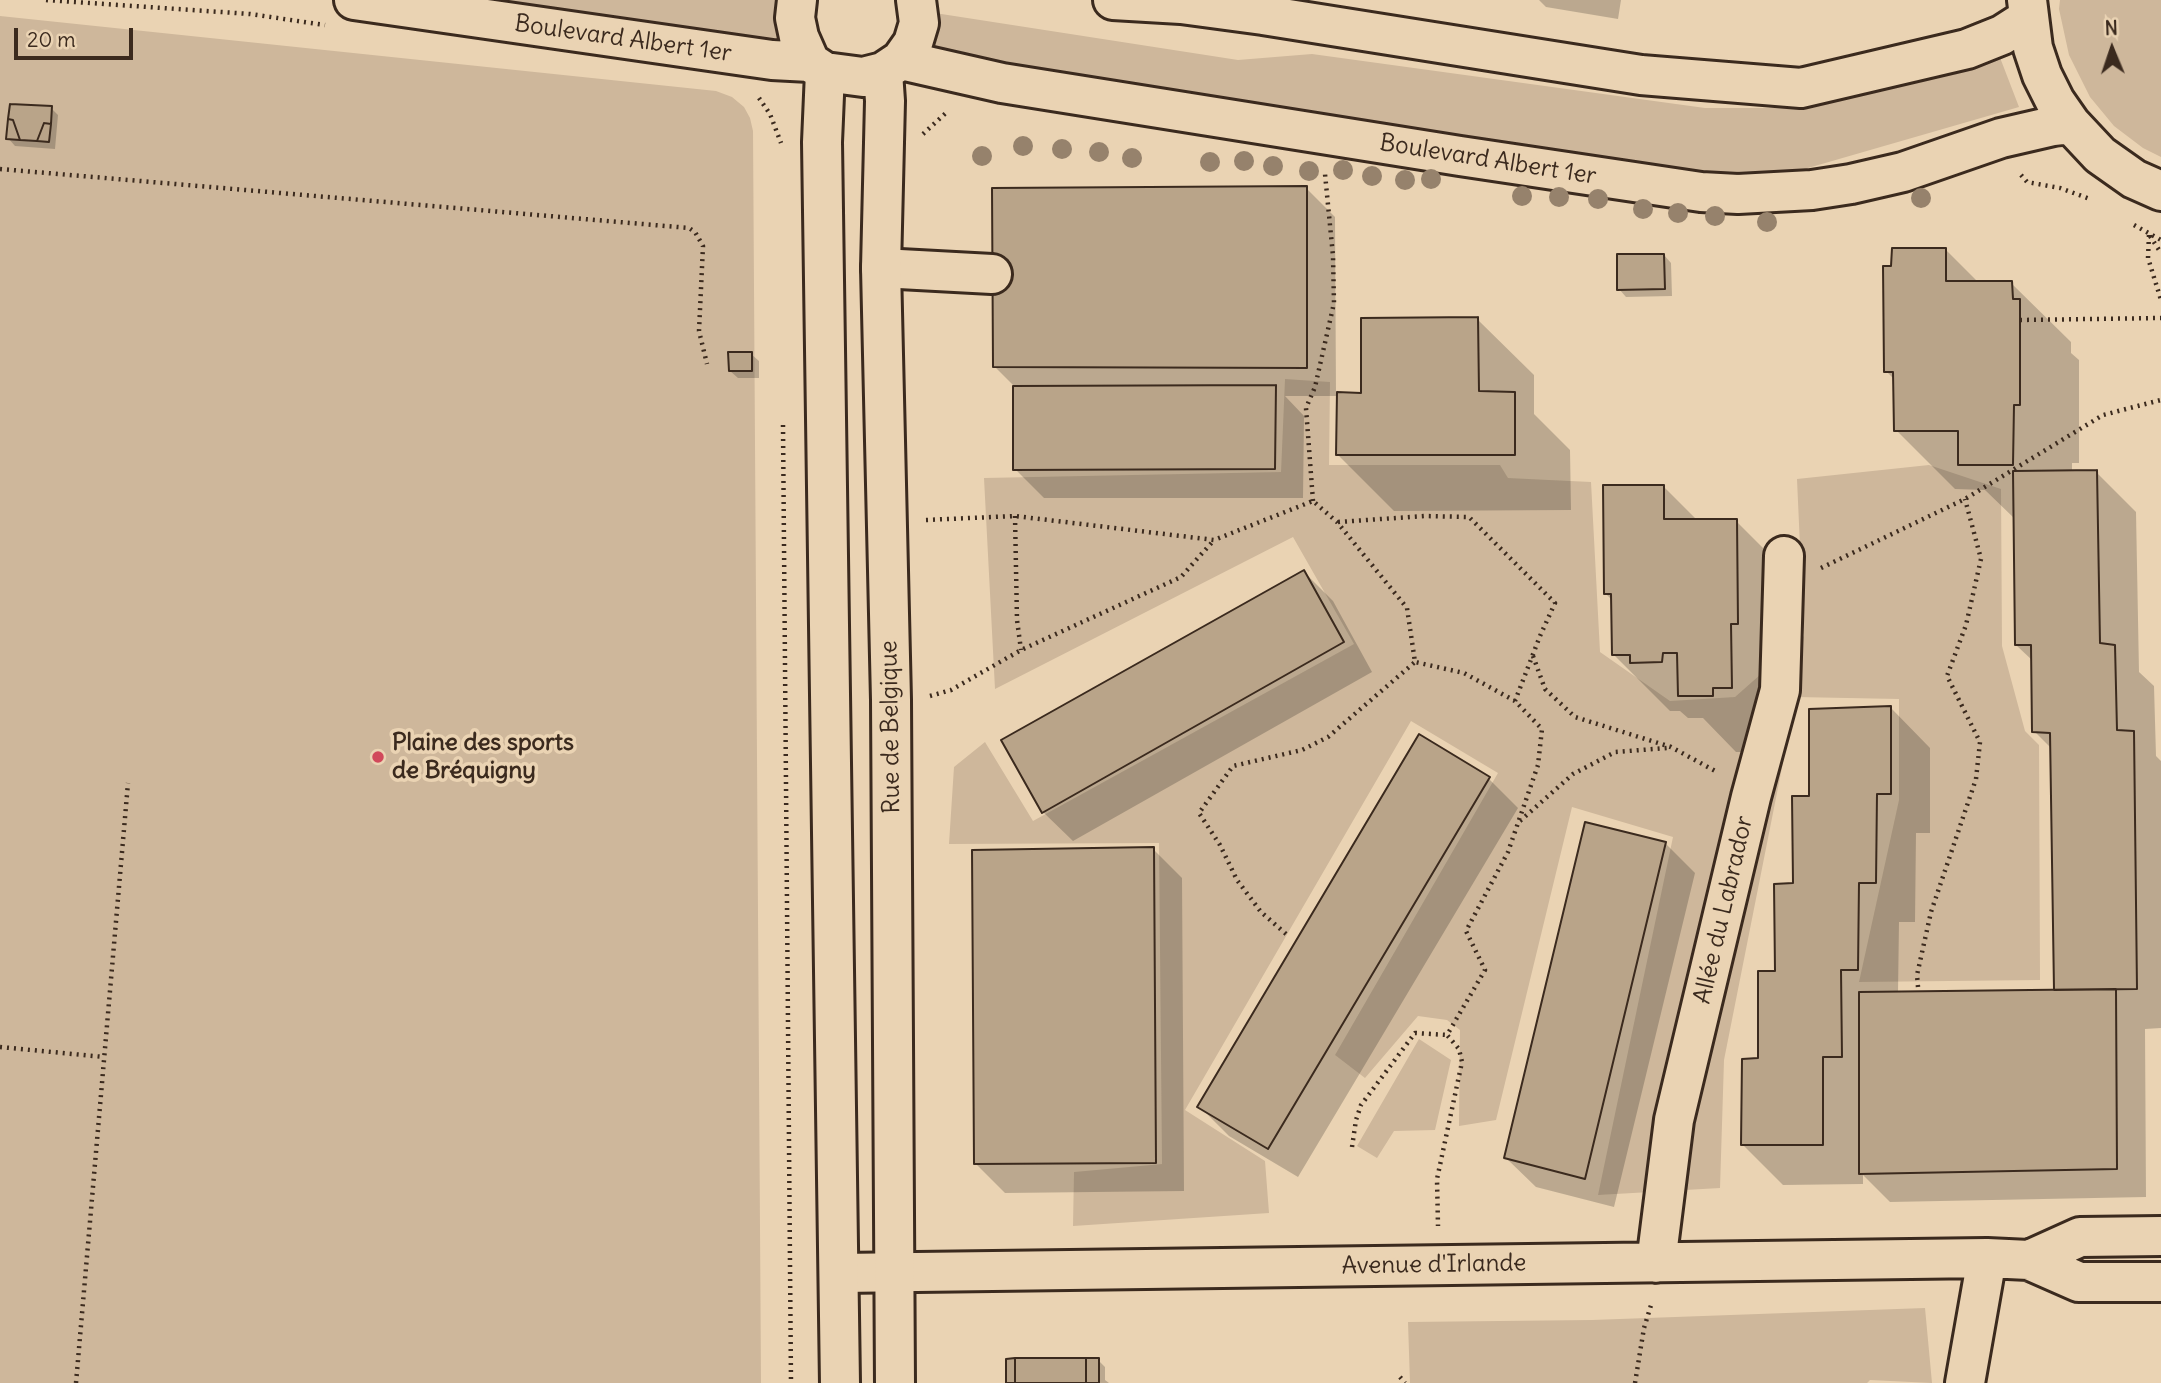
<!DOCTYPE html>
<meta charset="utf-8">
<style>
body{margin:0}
#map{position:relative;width:2161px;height:1383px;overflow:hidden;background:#ead3b3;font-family:Delius,sans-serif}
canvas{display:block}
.north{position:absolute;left:2077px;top:14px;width:70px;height:70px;-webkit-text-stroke:5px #ead3b3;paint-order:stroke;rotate:358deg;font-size:19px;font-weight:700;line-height:28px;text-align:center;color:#3b2a1e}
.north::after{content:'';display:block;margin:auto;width:24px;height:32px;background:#3b2a1e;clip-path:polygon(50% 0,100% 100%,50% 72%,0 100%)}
.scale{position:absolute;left:14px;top:28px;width:119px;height:32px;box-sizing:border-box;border:4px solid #3b2a1e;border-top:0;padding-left:9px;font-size:21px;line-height:24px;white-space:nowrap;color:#3b2a1e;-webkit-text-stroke:5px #ead3b3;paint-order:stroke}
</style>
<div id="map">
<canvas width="2161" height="1383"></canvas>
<div class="north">N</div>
<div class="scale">20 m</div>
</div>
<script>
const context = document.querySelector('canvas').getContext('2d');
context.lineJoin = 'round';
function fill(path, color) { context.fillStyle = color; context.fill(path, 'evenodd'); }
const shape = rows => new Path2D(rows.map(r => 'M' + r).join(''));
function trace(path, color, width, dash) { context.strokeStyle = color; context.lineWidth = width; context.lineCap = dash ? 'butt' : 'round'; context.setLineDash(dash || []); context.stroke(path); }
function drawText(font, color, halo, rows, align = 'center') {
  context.font = font + ' Delius,sans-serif'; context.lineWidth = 7; context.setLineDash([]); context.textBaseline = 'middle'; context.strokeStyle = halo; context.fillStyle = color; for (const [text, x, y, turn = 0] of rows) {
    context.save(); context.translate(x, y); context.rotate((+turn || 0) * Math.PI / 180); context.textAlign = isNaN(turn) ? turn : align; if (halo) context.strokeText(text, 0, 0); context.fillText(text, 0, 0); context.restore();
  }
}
const green = shape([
 [485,0,795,0,784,43],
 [2060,0,2161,0,2161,157,2143,148,2114,126,2090,97,2069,55,2059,9],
 [922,11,1238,60,1312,54,1705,108,1793,108,1913,81,1999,55,2019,107,1801,170,1704,174,912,53],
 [0,16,716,91,732,97,744,107,750,118,753,131,761,1383,0,1383],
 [1285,379,1330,382,1329,465,1500,465,1508,478,1591,482,1600,652,1670,701,1735,697,1804,636,1797,479,1929,465,2001,489,2002,646,2025,731,2039,745,2040,980,1859,982,1899,800,1899,699,1796,697,1724,1060,1720,1188,1598,1195,1673,837,1572,807,1496,1120,1459,1126,1460,1030,1447,1020,1418,1016,1365,1078,1335,1055,1498,773,1411,721,1185,1110,1265,1161,1269,1213,1073,1226,1074,1172,1162,1164,1159,843,949,844,954,767,985,742,1033,821,1354,644,1293,537,995,689,984,478,1281,472],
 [1419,1039,1451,1060,1435,1130,1394,1131,1377,1158,1357,1146],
 [1925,1308,1932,1383,1870,1380,1867,1383,1410,1383,1408,1322,1592,1320]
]);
const shadow = shape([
 [1539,0,1621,0,1618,19,1546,7],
 [51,108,58,115,55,149,15,146,8,138],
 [1306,188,1335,217,1336,394,1362,395,1477,319,1534,375,1534,414,1570,450,1571,510,1394,511,1337,454,1338,396,1285,396,1304,416,1303,498,1044,498,1015,469,1015,387,995,367],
 [1945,249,1979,283,2011,283,2071,342,2071,353,2079,360,2079,463,2072,463,2072,472,2096,472,2136,512,2139,672,2154,686,2156,756,2161,761,2161,1028,2145,1029,2146,1197,1890,1202,1863,1175,1863,1184,1783,1185,1743,1145,1811,798,1891,708,1930,748,1930,833,1916,833,1915,922,1899,922,1898,993,2056,992,2052,749,2034,731,2033,661,2016,645,2015,519,1985,490,1955,489,1896,430,1895,380,1886,371],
 [1664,255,1671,263,1672,296,1626,297,1619,289],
 [751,354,759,361,759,378,738,378,730,371],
 [1663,486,1698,521,1736,521,1792,577,1787,680,1788,743,1769,743,1769,752,1736,752,1703,718,1688,718,1680,711,1670,711,1614,655,1613,601,1606,594],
 [1304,572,1333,601,1372,672,1073,841,1043,812],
 [1420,737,1489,779,1518,808,1298,1177,1229,1136,1200,1107],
 [1665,843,1695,873,1614,1207,1536,1187,1506,1158],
 [1153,849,1182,878,1184,1191,1005,1193,976,1164],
 [1098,1360,1105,1367,1105,1380,1109,1383,1008,1383]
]);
const building = shape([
 [10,104,52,106,51,124,44,123,37,141,20,140,13,120,8,119,10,104],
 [8,119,13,120,20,140,6,139,8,119],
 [44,123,51,124,49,142,37,141,44,123],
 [1307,186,1307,368,993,367,992,188,1307,186],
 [1892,248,1946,248,1946,281,2012,281,2013,299,2020,299,2020,405,2014,405,2013,465,1958,465,1958,431,1894,431,1893,372,1884,372,1883,266,1891,266,1892,248],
 [1617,254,1664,254,1665,289,1617,290,1617,254],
 [1478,317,1479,391,1515,392,1515,455,1336,455,1337,392,1361,393,1361,318,1478,317],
 [728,352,752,352,752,371,729,371,728,352],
 [1276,385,1275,469,1013,470,1013,386,1276,385],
 [2097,470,2100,643,2115,645,2117,730,2134,731,2137,989,2054,990,2050,733,2032,732,2031,645,2015,645,2013,471,2097,470],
 [1603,485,1664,485,1664,519,1737,519,1738,624,1731,624,1732,688,1713,688,1713,696,1678,696,1677,653,1663,653,1662,662,1630,663,1630,655,1612,655,1611,594,1604,594,1603,485],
 [1304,570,1344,642,1042,813,1001,740,1304,570],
 [1891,706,1891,794,1877,794,1876,883,1859,883,1858,970,1841,970,1842,1057,1823,1057,1823,1145,1741,1145,1742,1059,1758,1058,1758,971,1775,971,1774,884,1793,883,1792,796,1809,796,1809,709,1891,706],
 [1419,734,1490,777,1268,1149,1197,1107,1419,734],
 [1585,822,1666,842,1585,1179,1504,1158,1585,822],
 [1154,847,1156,1163,974,1164,972,850,1154,847],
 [2116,989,2117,1169,1859,1174,1859,992,2116,989],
 [1015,1358,1015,1383,1006,1383,1006,1359,1015,1358],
 [1015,1358,1086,1358,1086,1383,1015,1383,1015,1358],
 [1086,1358,1099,1358,1099,1383,1086,1383,1086,1358]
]);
const path = shape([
 [46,0,250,14,325,25],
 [759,98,770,114,781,143],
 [923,134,948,111],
 [0,169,689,228,695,232,703,246,699,331,707,364],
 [2021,175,2027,182,2060,188,2090,199],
 [2134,225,2161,240],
 [2149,235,2148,258,2161,300],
 [2150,236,2161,253],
 [2020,320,2161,318],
 [783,425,791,1383],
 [1313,501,1306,408,1315,387,1334,303,1333,256,1325,174],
 [1015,516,1017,620,1021,650],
 [926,520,1015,516,1214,540,1313,501,1337,522,1407,608,1415,662,1464,673,1515,701,1542,729,1538,765,1508,852,1466,931,1485,970,1447,1035,1459,1049,1462,1062,1437,1179,1438,1226],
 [1338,522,1425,516,1469,517,1555,603,1540,636,1515,701],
 [1821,568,1965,499,2103,415,2161,400],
 [1533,656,1545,689,1575,717,1671,747,1717,772],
 [930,696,951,690,1021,650,1181,577,1214,540],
 [1520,821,1573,774,1615,752,1667,748],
 [1286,934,1261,912,1237,880,1220,845,1199,813,1233,766,1302,750,1328,737,1415,662],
 [1918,987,1917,975,1931,912,1976,779,1980,742,1947,676,1966,625,1981,559,1965,499],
 [0,1047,104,1057],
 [1352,1147,1356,1120,1361,1105,1415,1033,1447,1035],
 [1400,1377,1405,1383],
 [76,1383,128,783],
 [1635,1383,1644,1328,1652,1302]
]);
const minor = shape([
 [881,268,992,274],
 [2029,1260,2080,1237,2161,1236],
 [1656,1263,1674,1120,1751,797,1780,690,1784,556],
 [840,1273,1987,1258,2029,1260,2079,1282,2161,1282],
 [1965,1383,1987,1258]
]);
const major = shape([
 [354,0,772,60,810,62],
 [797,0,795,18,799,37,810,62,825,72,863,77,883,72,901,60,913,43,919,23,916,0],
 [1113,0,1181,4,1263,15,1641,75,1801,88,1967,49,2002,35,2027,19],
 [2027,0,2033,48,2042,75,2055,101,2071,124,2100,155,2134,179,2161,191],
 [901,60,1002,83,1460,156,1701,192,1738,194,1812,190,1851,184,1903,172,2001,138,2053,126,2071,124],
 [825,72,822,142,840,1383],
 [883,72,885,101,881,268,891,700,895,1383]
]);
const trees = [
 [1023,146],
 [1062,149],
 [1099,152],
 [982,156],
 [1132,158],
 [1244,161],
 [1210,162],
 [1273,166],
 [1343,170],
 [1309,171],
 [1372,176],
 [1431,179],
 [1405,180],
 [1522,196],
 [1559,197],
 [1921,198],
 [1598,199],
 [1643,209],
 [1678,213],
 [1715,216],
 [1767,222]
];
const markers = [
 [378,757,7,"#d1495b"]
];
const streetNames = [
 ["Boulevard Albert 1er",623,39,8],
 ["Boulevard Albert 1er",1488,160,9],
 ["Rue de Belgique",891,727,-91],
 ["Allée du Labrador",1724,910,-77],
 ["Avenue d'Irlande",1434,1265,-1]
];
const poiNames = [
 ["Plaine des sports",392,743],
 ["de Bréquigny",392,771]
];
fill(green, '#ceb79b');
fill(shadow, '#0003');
fill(building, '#b9a489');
trace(building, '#3b2a1e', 2);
trace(minor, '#3b2a1e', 44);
trace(major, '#3b2a1e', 44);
trace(path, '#3b2a1e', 4.5, [2, 5]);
trace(minor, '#ead3b3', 38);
trace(major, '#ead3b3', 38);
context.fillStyle = '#96826c';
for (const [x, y] of trees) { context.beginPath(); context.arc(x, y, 10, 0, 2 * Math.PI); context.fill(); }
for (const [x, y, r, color] of markers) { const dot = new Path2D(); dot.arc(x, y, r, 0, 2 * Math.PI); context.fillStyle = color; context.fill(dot); trace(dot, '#ead3b3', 2.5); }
drawText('24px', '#3b2a1e', '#ead3b3', streetNames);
drawText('bold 24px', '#3b2a1e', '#ead3b3', poiNames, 'left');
</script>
